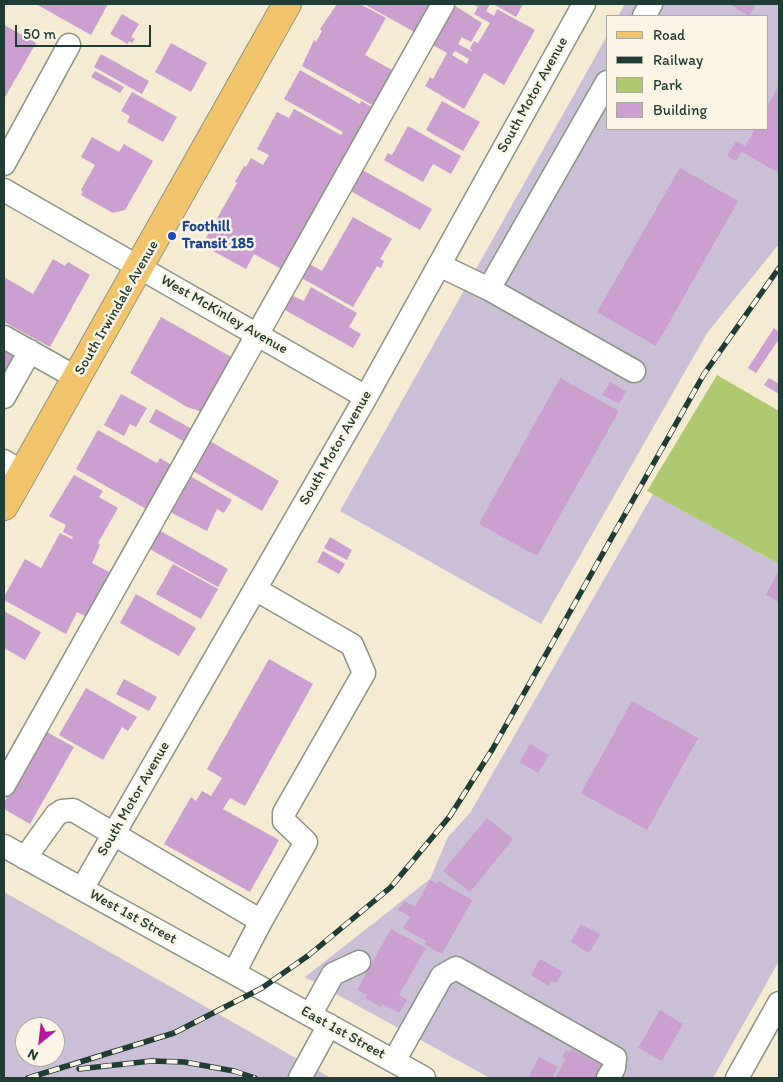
<!DOCTYPE html>
<style>
body{margin:0}
#map{position:relative;width:783px;height:1082px;overflow:hidden;background:#f5ead2;font-family:Itim,sans-serif}
canvas{display:block}
.frame{position:absolute;inset:0;border:5px solid #1f3d34;pointer-events:none}
.legend{position:absolute;left:606px;top:15px;width:162px;height:115px;box-sizing:border-box;background:#fcf5e5;border:1px solid #a4ab9e;margin:0;padding:6px 9px;list-style:none;font-size:15px;color:#1f3d34}
.legend li{display:flex;align-items:center;gap:10px;height:25px}
.legend b{width:25px;border:1px solid #a4ab9e}
.north{position:absolute;left:15px;top:1017px;width:50px;height:50px;box-sizing:border-box;background:#fcf5e5;border:1px solid #a4ab9e;border-radius:50%;rotate:209deg;font-size:14px;font-weight:700;line-height:20px;text-align:center;color:#1f3d34}
.north::after{content:'';display:block;margin:auto;width:18px;height:22px;background:#b5179e;clip-path:polygon(50% 0,100% 100%,50% 72%,0 100%)}
.scale{position:absolute;left:15px;top:25px;width:136px;height:22px;box-sizing:border-box;border:2px solid #1f3d34;border-top:0;padding-left:6px;font-size:15px;line-height:18px;white-space:nowrap;color:#1f3d34;-webkit-text-stroke:4px #fcf5e5;paint-order:stroke}
</style>
<div id="map">
<canvas width="783" height="1082"></canvas>
<div class="frame"></div>
<ul class="legend">
<li><b style="height:6px;background:#f1c36a"></b>Road</li>
<li><b style="height:6px;background:#1f3d34"></b>Railway</li>
<li><b style="height:14px;background:#afc96f"></b>Park</li>
<li><b style="height:14px;background:#cb9fcf"></b>Building</li>
</ul>
<div class="north">N</div>
<div class="scale">50 m</div>
</div>
<script>
const context = document.querySelector('canvas').getContext('2d');
context.lineJoin = 'round';
function fill(path, color) { context.fillStyle = color; context.fill(path, 'evenodd'); }
const shape = rows => new Path2D(rows.map(r => 'M' + r).join(''));
function trace(path, color, width, dash) { context.strokeStyle = color; context.lineWidth = width; context.lineCap = dash ? 'butt' : 'round'; context.setLineDash(dash || []); context.stroke(path); }
function drawText(font, color, halo, rows, align = 'center') {
  context.font = font + ' Itim,sans-serif'; context.lineWidth = 5; context.setLineDash([]); context.textBaseline = 'middle'; context.strokeStyle = halo; context.fillStyle = color; for (const [text, x, y, turn = 0] of rows) {
    context.save(); context.translate(x, y); context.rotate((+turn || 0) * Math.PI / 180); context.textAlign = isNaN(turn) ? turn : align; if (halo) context.strokeText(text, 0, 0); context.fillText(text, 0, 0); context.restore();
  }
}
const industrial = shape([
 [625,4,779,4,779,244,707,333,541,624,340,511,607,36,607,129,767,129,767,16,618,16],
 [653,494,779,564,779,961,713,1078,490,1078,305,977,430,879,448,837,470,813],
 [4,892,331,1078,4,1078],
 [25,1027,55,1027,55,1057,25,1057]
]);
const green = shape([
 [717,375,779,411,779,564,647,491]
]);
const building = shape([
 [36,4,108,4,91,35],
 [337,4,360,4,386,18,365,55,394,71,374,106,302,66,314,40,316,42,322,31,320,29],
 [364,4,435,4,418,34],
 [452,4,482,23,471,42,462,37,458,44,473,52,470,48,474,41,478,43,490,23,474,14,478,7,473,4,490,4,486,11,494,16,497,9,535,30,504,85,484,73,464,109,425,86,430,77,433,79,447,53,431,44],
 [455,51,469,59,467,64,452,55],
 [493,4,523,4,516,17],
 [729,4,756,4,749,16],
 [122,14,139,24,131,37,135,39,132,43,129,41,128,44,110,34],
 [4,25,36,43,4,99],
 [171,43,207,63,191,92,155,72],
 [101,54,149,81,142,94,94,67],
 [300,70,360,104,361,101,374,108,283,270,254,254,246,269,202,245,237,183,235,182,244,166,246,167,251,158,263,165,269,155,257,149,277,112,289,118,294,109,341,135,343,132,284,99],
 [95,71,124,87,120,93,91,77],
 [779,85,779,173,742,152,736,161,727,156,736,141,745,146,755,129,767,129,767,107],
 [132,92,177,117,163,142,127,122,130,116,121,111],
 [442,101,480,122,463,151,426,130],
 [408,126,461,156,451,174,433,164,423,182,384,160,388,153,392,155],
 [92,137,119,152,124,144,153,161,125,210,113,213,81,195,83,192,81,190,95,165,81,157],
 [359,168,432,209,420,230,347,189],
 [680,168,738,201,656,346,597,312],
 [353,217,392,239,380,259,384,261,381,268,377,266,353,307,300,277,308,263,322,271],
 [53,259,65,266,68,262,90,275,50,347,4,322,4,277,33,294],
 [311,287,357,313,349,327,361,334,353,348,283,309,291,295,304,301],
 [161,317,233,358,202,412,187,407,130,373],
 [774,328,779,332,779,339,756,373,748,368],
 [4,340,20,349,4,377],
 [560,378,619,411,537,556,479,524],
 [769,378,779,384,779,394,764,385],
 [610,382,626,391,619,404,602,395],
 [121,394,147,408,136,427,130,424,124,436,104,425],
 [156,409,192,429,185,442,149,422],
 [98,430,157,463,160,458,173,466,148,510,76,469],
 [208,440,279,481,262,511,191,470],
 [74,475,103,491,99,497,118,508,98,543,100,545,92,563,111,573,89,618,77,612,66,634,4,600,4,597,25,559,41,568,60,533,72,539,73,537,63,532,66,525,49,516],
 [188,475,232,500,224,513,217,509,207,531,168,511],
 [157,529,228,569,218,587,146,547],
 [330,537,352,550,347,560,324,548],
 [323,551,345,564,339,574,317,562],
 [173,564,218,589,201,619,156,594],
 [779,570,779,602,766,595],
 [136,594,196,628,179,656,120,623],
 [4,611,41,632,25,660,4,648],
 [269,659,313,684,245,806,230,798,223,809,279,840,250,892,164,844,191,797,196,801,202,791,211,796,222,778,207,769],
 [124,679,157,697,149,711,116,694],
 [86,688,137,717,128,731,122,727,103,760,59,735],
 [632,701,698,738,647,830,581,793],
 [45,731,74,747,30,824,4,809,4,803],
 [530,744,549,755,538,773,520,762],
 [487,818,513,839,470,892,443,871],
 [430,880,437,884,438,881,472,900,442,954,424,944,426,941,403,928,410,917,398,910,404,901,415,907],
 [581,924,600,934,589,953,571,942],
 [391,929,426,948,399,995,407,1000,399,1013,382,1004,381,1007,365,998,367,995,357,990],
 [540,959,563,972,556,983,551,981,549,986,531,975],
 [660,1010,683,1024,662,1061,638,1048],
 [572,1049,605,1067,599,1078,555,1078,566,1059,562,1057,566,1050,570,1052],
 [539,1057,558,1067,552,1078,534,1078,529,1076]
]);
const minor = shape([
 [644,16,651,4],
 [4,164,69,45],
 [4,190,366,397],
 [439,265,489,289,634,371],
 [489,289,607,82],
 [4,337,77,378],
 [4,397,30,351],
 [4,461,23,473],
 [4,785,443,4],
 [4,846,424,1078],
 [25,858,56,815,62,811,73,810,261,921,306,842,284,821,284,813,364,673,352,645,255,589],
 [82,889,366,397,584,4],
 [234,973,261,921],
 [310,1015,333,974,359,962],
 [394,1061,442,976,456,968,615,1058,614,1068,608,1078],
 [300,1078,329,1025],
 [737,1078,779,1003]
]);
const major = shape([
 [4,506,287,4]
]);
const rail = shape([
 [79,1069,151,1061,184,1062,234,1071,255,1078],
 [28,1078,174,1033,262,988,309,955,391,887,450,816,492,750,704,374,779,268]
]);
const markers = [
 [172,236,5,"#1a4fb4"]
];
const streetNames = [
 ["South Motor Avenue",533,95,-61],
 ["South Irwindale Avenue",117,308,-60],
 ["West McKinley Avenue",224,315,30],
 ["South Motor Avenue",336,448,-60],
 ["South Motor Avenue",134,799,-60],
 ["West 1st Street",133,917,29],
 ["East 1st Street",343,1033,29]
];
const transitNames = [
 ["Foothill",182,227],
 ["Transit 185",182,244]
];
fill(industrial, '#cabfd6');
fill(green, '#afc96f');
fill(building, '#cb9fcf');
trace(minor, '#8a9483', 25);
trace(major, '#8a9483', 30);
trace(minor, '#fff', 22);
trace(major, '#f1c36a', 28);
trace(rail, '#1f3d34', 5.5);
trace(rail, '#fcf5e5', 4, [11]);
for (const [x, y, r, color] of markers) { const dot = new Path2D(); dot.arc(x, y, r, 0, 2 * Math.PI); context.fillStyle = color; context.fill(dot); trace(dot, '#fcf5e5', 2); }
drawText('15px', '#1f3d34', '#fcf5e5', streetNames);
drawText('bold 15px', '#164399', '#fcf5e5', transitNames, 'left');
</script>
